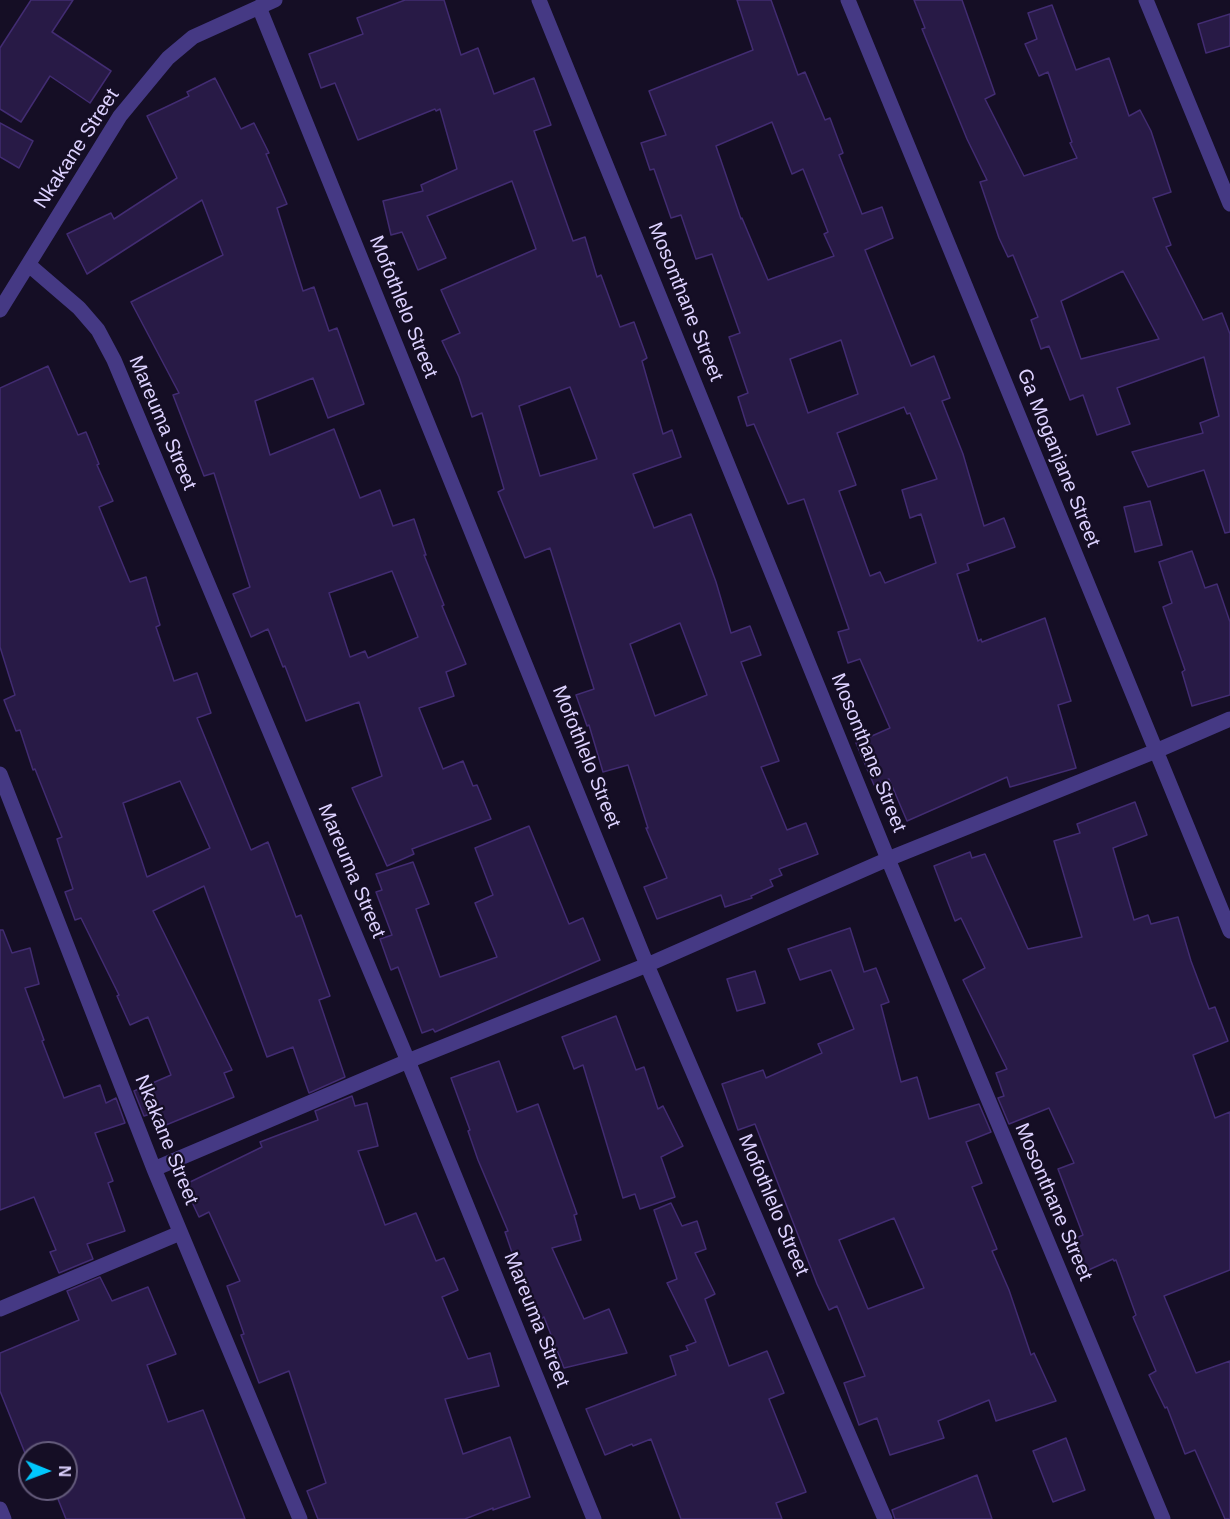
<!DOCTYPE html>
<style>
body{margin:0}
#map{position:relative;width:1230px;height:1519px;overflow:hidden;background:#150e25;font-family:Helvetica,sans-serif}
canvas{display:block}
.north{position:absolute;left:18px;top:1441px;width:60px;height:60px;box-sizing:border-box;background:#150e25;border:2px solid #655c7c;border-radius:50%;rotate:91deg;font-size:16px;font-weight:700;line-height:24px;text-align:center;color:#ddd2ff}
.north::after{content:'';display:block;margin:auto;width:21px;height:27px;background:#00c7fd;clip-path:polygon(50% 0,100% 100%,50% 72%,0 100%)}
</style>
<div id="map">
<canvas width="1230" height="1519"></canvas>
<div class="north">N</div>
</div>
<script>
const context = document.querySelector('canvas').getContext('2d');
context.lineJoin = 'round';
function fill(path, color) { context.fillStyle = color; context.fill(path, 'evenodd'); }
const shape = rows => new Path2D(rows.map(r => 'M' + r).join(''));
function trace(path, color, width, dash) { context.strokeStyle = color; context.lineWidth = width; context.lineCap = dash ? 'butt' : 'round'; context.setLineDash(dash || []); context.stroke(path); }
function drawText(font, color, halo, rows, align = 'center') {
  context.font = font + ' Helvetica,sans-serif'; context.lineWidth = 4.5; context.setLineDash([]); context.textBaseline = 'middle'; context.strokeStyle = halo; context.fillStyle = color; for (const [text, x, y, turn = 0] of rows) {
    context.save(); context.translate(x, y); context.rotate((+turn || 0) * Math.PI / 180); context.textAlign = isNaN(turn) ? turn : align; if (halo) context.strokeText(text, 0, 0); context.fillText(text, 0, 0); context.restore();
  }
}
const building = shape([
 [31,0,73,0,52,32,111,71,90,103,50,76,21,122,0,109,0,48,31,0],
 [405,0,444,0,461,55,478,48,494,94,534,78,551,125,534,131,573,241,585,237,597,277,601,275,620,327,634,322,647,358,642,361,663,434,672,430,681,457,633,474,654,528,691,514,716,582,731,633,750,626,761,655,741,662,779,761,761,767,787,830,806,823,818,854,779,869,782,875,770,880,773,886,751,896,752,898,725,907,721,895,657,919,644,887,667,878,646,828,648,828,628,765,603,772,589,725,587,726,576,695,594,689,550,548,525,558,498,492,504,489,482,413,472,417,459,377,442,341,460,333,441,290,536,249,512,181,427,216,446,258,418,270,402,232,391,235,383,201,423,191,421,185,457,169,440,109,436,111,435,109,358,140,335,83,321,88,309,54,363,34,357,18,405,0],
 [570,387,597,459,540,476,519,406,570,387],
 [680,623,707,695,655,716,630,644,680,623],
 [737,0,771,0,798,75,805,72,825,120,830,118,843,153,839,155,862,214,882,207,893,238,865,250,911,366,934,356,950,398,942,401,963,454,984,526,1004,518,1015,547,967,564,969,570,957,574,978,641,981,639,982,642,1045,618,1071,701,1058,705,1076,768,1010,787,1007,777,907,821,889,779,874,785,856,743,890,728,860,659,848,663,838,632,849,629,804,499,788,504,754,424,747,426,738,397,748,393,729,337,740,333,712,254,696,259,681,215,671,218,654,169,650,170,641,143,666,135,649,91,753,50,737,0],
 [772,122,792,174,803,169,828,232,824,234,834,256,768,280,742,218,741,219,716,146,772,122],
 [841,340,858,394,808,413,790,359,841,340],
 [904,407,907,414,910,413,937,479,902,490,910,518,921,514,936,563,885,583,880,572,870,576,839,491,856,485,837,433,904,407],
 [914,0,962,0,995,94,985,99,1024,176,1077,158,1070,143,1072,142,1048,72,1039,76,1025,44,1037,39,1028,13,1052,5,1076,70,1109,58,1129,116,1140,110,1151,131,1171,192,1153,198,1171,245,1166,247,1203,320,1222,313,1230,334,1230,532,1225,533,1204,470,1148,487,1132,452,1203,433,1200,423,1219,416,1204,357,1117,388,1130,424,1097,435,1083,395,1070,400,1049,346,1041,349,1031,320,1038,317,1013,255,1008,257,999,238,980,182,987,180,967,139,922,29,925,28,914,0],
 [1123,271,1159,339,1081,359,1061,301,1123,271],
 [1230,14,1230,46,1206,53,1198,24,1230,14],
 [215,78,241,129,254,123,269,153,266,154,287,204,277,208,303,291,314,287,329,331,337,328,364,404,328,418,313,378,255,401,270,455,334,429,360,498,380,490,393,526,414,519,426,555,424,555,444,605,442,606,466,664,446,672,454,696,419,708,443,769,463,761,473,786,477,785,491,819,412,849,414,854,387,866,352,788,382,776,359,702,306,721,285,666,283,667,268,629,251,637,233,594,250,587,214,473,204,476,173,395,179,393,131,302,223,255,202,200,87,274,67,234,111,213,114,219,177,178,147,116,189,96,187,92,215,78],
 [392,571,418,637,368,658,365,651,350,657,329,593,392,571],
 [0,123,33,141,19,168,0,157,0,123],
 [48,366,78,435,86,432,99,464,97,465,113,501,99,507,130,582,146,577,160,625,156,627,174,681,197,673,211,713,197,718,251,850,268,842,296,917,301,915,330,996,319,1000,345,1077,309,1093,293,1047,267,1057,204,886,153,911,232,1070,224,1073,234,1097,166,1125,160,1111,144,1116,134,1091,171,1075,148,1017,130,1025,117,996,119,995,81,918,75,920,65,892,73,889,57,839,62,837,35,769,33,770,20,730,16,731,4,700,15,695,0,647,0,388,48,366],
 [180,781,210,848,147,877,123,803,180,781],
 [1150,501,1162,545,1135,552,1124,507,1150,501],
 [1192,551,1205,588,1217,584,1230,622,1230,695,1192,706,1182,672,1185,670,1163,607,1172,603,1159,562,1192,551],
 [1135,802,1147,835,1113,848,1134,920,1148,915,1151,924,1178,917,1191,961,1209,1009,1215,1007,1228,1041,1193,1055,1215,1118,1230,1112,1230,1270,1164,1296,1196,1373,1230,1361,1230,1519,1225,1519,1195,1450,1185,1454,1167,1407,1165,1408,1149,1375,1156,1371,1133,1317,1136,1315,1116,1260,1114,1261,1113,1259,1084,1272,1070,1241,1083,1235,1058,1169,1074,1163,1049,1108,1009,1124,998,1098,1004,1096,996,1073,1007,1069,963,980,985,968,961,918,955,921,934,866,970,852,972,858,985,854,1028,949,1082,937,1054,841,1080,833,1077,824,1135,802],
 [529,826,569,924,583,918,600,960,435,1032,433,1029,422,1033,398,967,391,970,380,939,392,935,376,892,382,890,376,874,413,862,429,904,416,909,440,977,497,957,475,903,493,895,475,848,529,826],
 [850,928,864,972,876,968,889,1002,881,1005,901,1082,917,1077,929,1119,979,1104,991,1132,966,1142,982,1183,972,1187,997,1249,992,1251,1009,1290,1031,1355,1034,1353,1056,1401,996,1421,989,1400,938,1421,944,1438,890,1455,877,1418,859,1425,844,1383,865,1376,837,1306,829,1310,817,1284,755,1124,738,1130,722,1084,763,1070,766,1078,822,1053,818,1044,854,1029,831,970,800,980,788,949,850,928],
 [894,1218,924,1288,868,1309,839,1240,894,1218],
 [0,930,3,930,12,953,30,948,39,984,25,988,44,1040,42,1041,64,1098,100,1085,106,1103,116,1098,125,1123,95,1133,113,1181,108,1183,125,1231,87,1244,93,1259,59,1273,50,1252,56,1250,34,1197,0,1210,0,930],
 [755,971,765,1003,737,1011,727,979,755,971],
 [616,1016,636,1070,644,1067,658,1109,663,1106,683,1146,661,1157,675,1197,640,1209,635,1194,623,1198,583,1065,574,1069,562,1037,616,1016],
 [499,1061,517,1112,538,1104,577,1214,574,1215,581,1240,552,1248,584,1319,609,1309,627,1353,564,1368,544,1317,540,1319,519,1273,505,1232,508,1231,478,1160,468,1131,470,1130,451,1078,499,1061],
 [352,1096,355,1106,367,1103,378,1146,358,1151,385,1225,416,1213,436,1261,444,1258,458,1290,442,1297,468,1359,490,1353,499,1386,445,1399,463,1454,510,1437,530,1497,493,1510,493,1508,465,1519,318,1519,307,1491,326,1483,289,1371,259,1383,241,1335,244,1334,227,1286,240,1281,209,1212,199,1217,184,1185,262,1147,260,1142,318,1120,315,1111,352,1096],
 [671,1203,682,1226,697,1221,706,1249,695,1253,715,1294,705,1299,729,1366,767,1351,784,1393,769,1399,806,1492,776,1503,782,1519,681,1519,651,1439,633,1446,632,1444,605,1455,586,1409,676,1375,670,1356,688,1350,686,1346,696,1342,667,1283,677,1279,654,1210,671,1203],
 [100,1277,112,1301,148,1287,176,1354,147,1365,168,1422,203,1410,245,1519,66,1519,54,1489,66,1489,66,1453,30,1453,30,1456,27,1458,0,1391,0,1353,79,1320,67,1291,100,1277],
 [1066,1438,1085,1490,1053,1502,1033,1451,1066,1438],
 [977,1475,992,1519,895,1519,892,1510,977,1475]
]);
const street = shape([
 [539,0,888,859,1163,1519],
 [848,0,1230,931],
 [1146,0,1230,204],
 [259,7,647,965,885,1519],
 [29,265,79,308,98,330,114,360,408,1061,594,1519],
 [0,310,120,116,168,58,193,37,275,0],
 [0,774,154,1169,300,1519],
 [154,1169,408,1061,647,965,888,859,1156,751,1230,719],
 [0,1309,180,1233],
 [0,1509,4,1519]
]);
const streetNames = [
 ["Nkakane Street",77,149,-57],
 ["Mosonthane Street",685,302,68],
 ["Mofothlelo Street",403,307,68],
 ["Mareuma Street",162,423,67],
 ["Ga Moganjane Street",1058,458,68],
 ["Mosonthane Street",868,753,68],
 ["Mofothlelo Street",586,757,68],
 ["Mareuma Street",351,871,67],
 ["Nkakane Street",166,1140,68],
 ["Mosonthane Street",1053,1202,67],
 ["Mofothlelo Street",773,1205,67],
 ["Mareuma Street",536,1320,68]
];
fill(building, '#281a46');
trace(building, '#422c72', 1.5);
trace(street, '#453984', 15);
drawText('20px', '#ddd2ff', '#150e25', streetNames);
</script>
